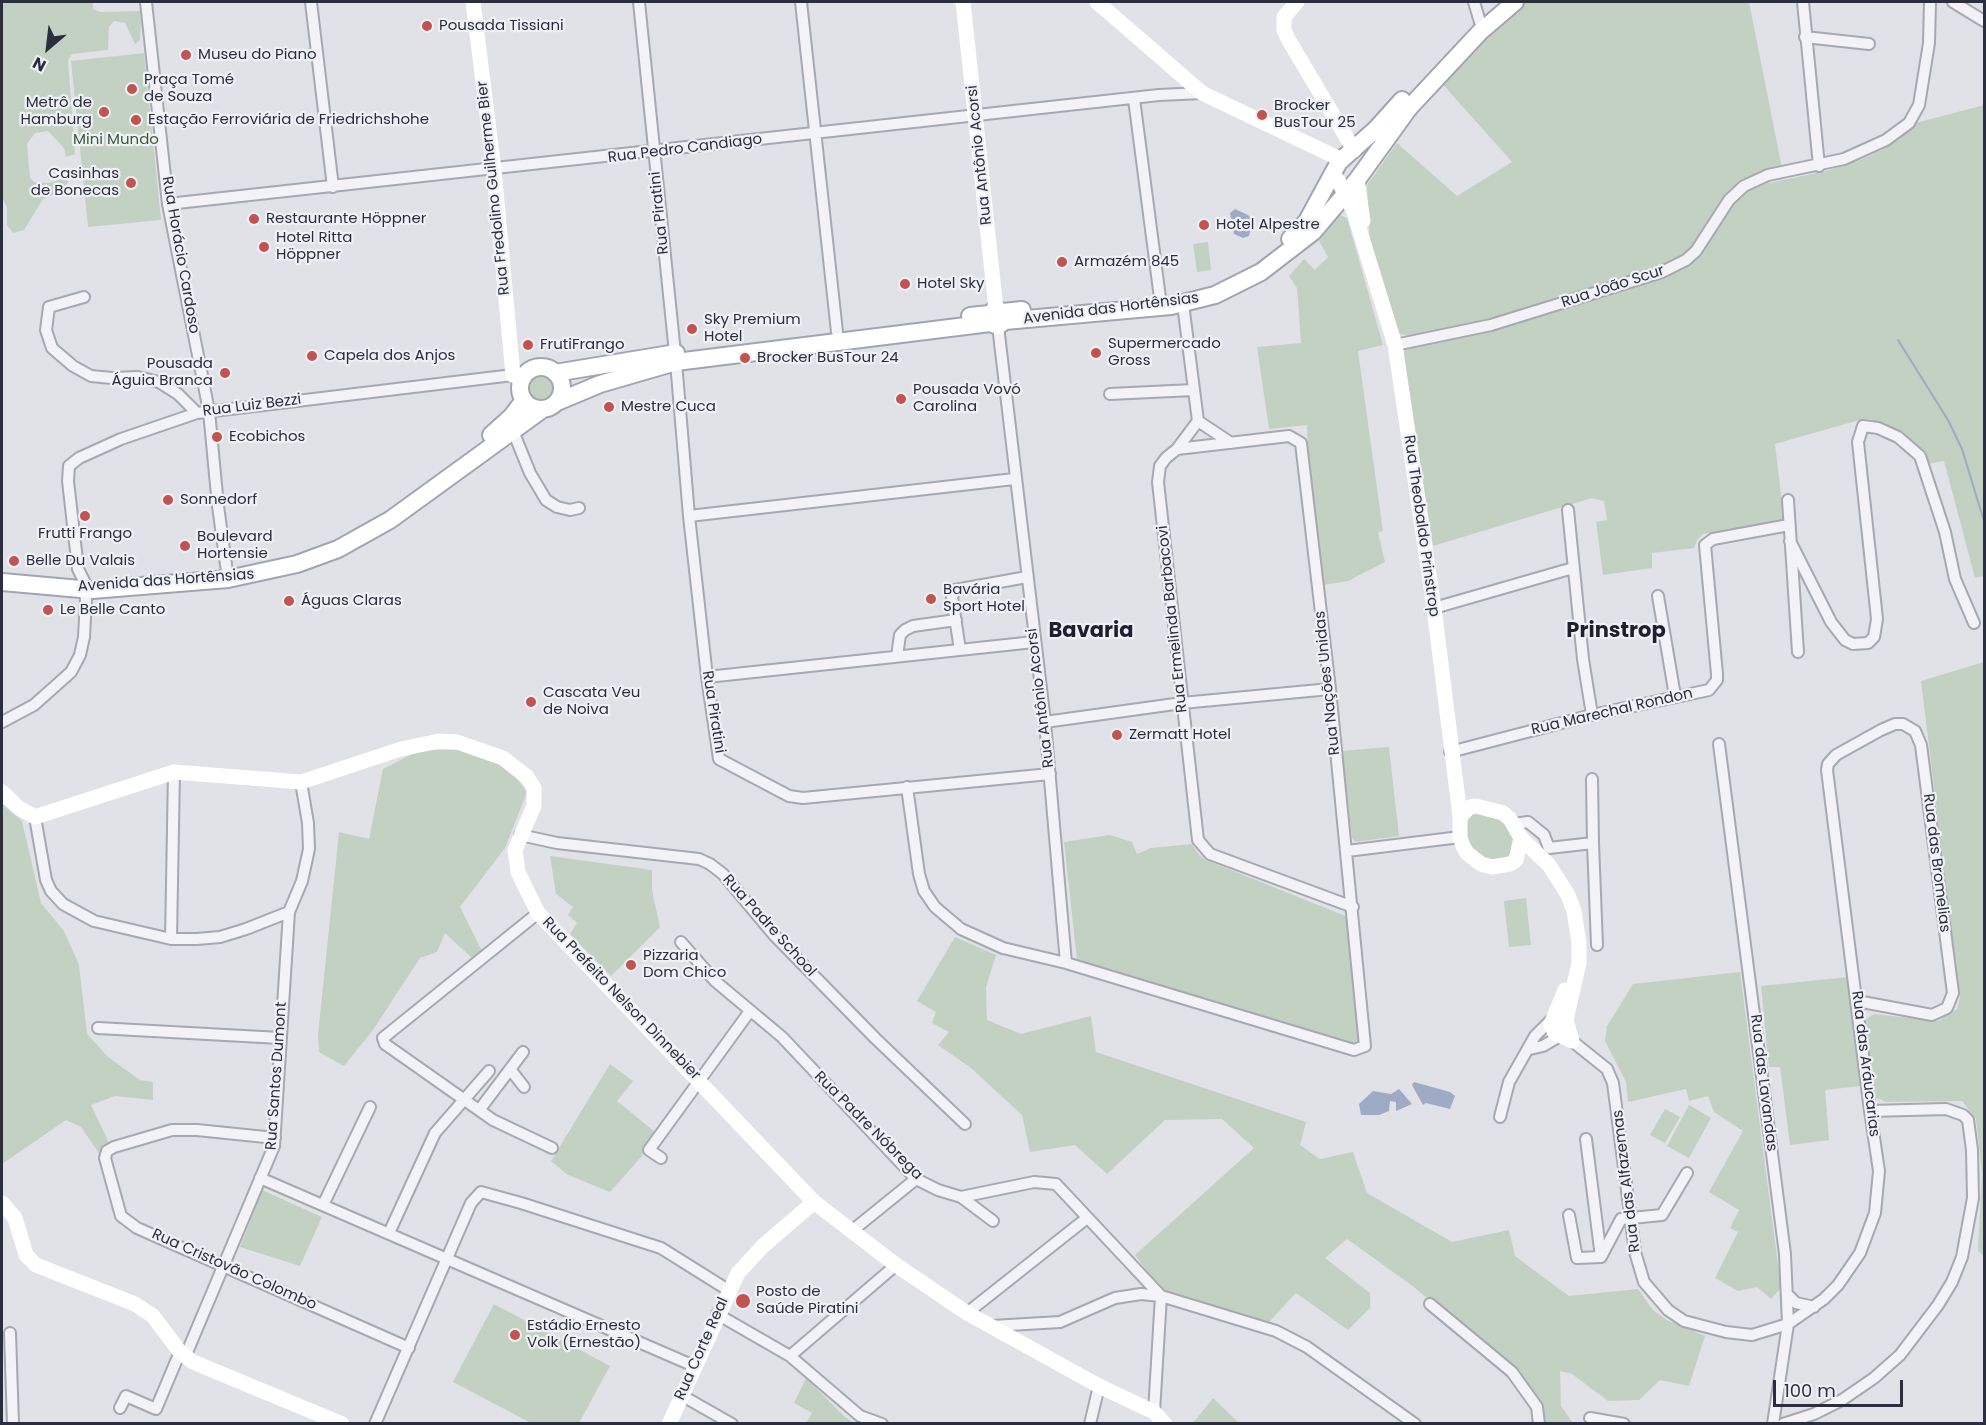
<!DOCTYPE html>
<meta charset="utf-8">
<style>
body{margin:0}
#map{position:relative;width:1986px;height:1425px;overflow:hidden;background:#e0e2e8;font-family:Poppins,sans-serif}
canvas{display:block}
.frame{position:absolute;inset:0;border:3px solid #2a2e3e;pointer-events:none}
.north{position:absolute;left:18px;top:18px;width:60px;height:60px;-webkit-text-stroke:4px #f0f1f6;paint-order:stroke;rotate:208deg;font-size:16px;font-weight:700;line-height:24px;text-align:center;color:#2a2e3e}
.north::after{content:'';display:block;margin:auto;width:21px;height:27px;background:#2a2e3e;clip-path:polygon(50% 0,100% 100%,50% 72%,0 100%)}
.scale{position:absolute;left:1773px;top:1380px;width:130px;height:27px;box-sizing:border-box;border:3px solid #2a2e3e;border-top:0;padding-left:8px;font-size:18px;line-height:21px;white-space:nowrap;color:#2a2e3e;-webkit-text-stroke:4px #f0f1f6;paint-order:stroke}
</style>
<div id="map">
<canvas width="1986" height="1425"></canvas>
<div class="frame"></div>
<div class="north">N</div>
<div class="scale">100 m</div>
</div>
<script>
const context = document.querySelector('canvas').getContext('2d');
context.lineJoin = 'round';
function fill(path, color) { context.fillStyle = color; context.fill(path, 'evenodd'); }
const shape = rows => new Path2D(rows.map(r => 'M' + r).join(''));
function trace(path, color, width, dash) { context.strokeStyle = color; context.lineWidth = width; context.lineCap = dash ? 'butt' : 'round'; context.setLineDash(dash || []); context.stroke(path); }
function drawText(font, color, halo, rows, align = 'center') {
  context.font = font + ' Poppins,sans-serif'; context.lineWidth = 4.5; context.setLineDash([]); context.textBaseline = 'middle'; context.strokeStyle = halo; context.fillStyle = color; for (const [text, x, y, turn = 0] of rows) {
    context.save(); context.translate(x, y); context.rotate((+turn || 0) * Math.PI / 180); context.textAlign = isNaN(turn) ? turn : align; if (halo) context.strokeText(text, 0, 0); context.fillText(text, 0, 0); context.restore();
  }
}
const green = shape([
 [2,2,93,2,93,9,100,12,140,11,141,22,140,40,135,44,125,23,114,21,109,27,108,50,72,54,68,60,75,154,66,157,64,148,48,131,35,133,27,144,30,178,34,182,49,183,67,177,68,182,61,191,43,199,24,230,13,233,7,225,7,207,2,198],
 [1521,2,1749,2,1782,168,1751,177,1694,246,1678,259,1661,266,1550,299,1520,312,1413,336,1398,334,1370,246,1367,185,1397,143,1457,196,1512,162,1439,80],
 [144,53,161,220,88,227,71,61],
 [1984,105,1984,576,1975,578,1944,461,1928,464,1923,453,1913,442,1871,419,1856,421,1775,444,1784,520,1703,534,1697,540,1694,548,1652,553,1652,568,1603,575,1596,522,1607,520,1604,501,1592,498,1433,546,1403,352,1406,349,1489,331,1662,279,1691,263,1700,255,1735,200,1754,186,1826,171,1861,160,1884,149,1916,123],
 [1339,215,1347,218,1383,345,1358,351,1383,531,1378,532,1385,562,1348,581,1323,585,1308,459,1307,425,1269,429,1257,347,1301,343,1297,288,1289,276,1304,259,1315,270,1328,257,1319,241],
 [1208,242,1211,270,1197,272,1193,244],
 '528 391a15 15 0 1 1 30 0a15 15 0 1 1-30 0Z',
 [1984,662,1984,1256,1978,1251,1982,1174,1976,1119,1962,1101,1886,1102,1872,1096,1865,1028,1866,1019,1874,1014,1938,1021,1957,1009,1960,998,1921,681],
 [1389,747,1399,836,1355,842,1352,838,1342,751],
 [420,750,460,750,496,761,515,776,527,792,505,848,460,907,482,951,472,958,445,933,437,952,420,958,373,1030,344,1066,319,1052,318,1035,339,832,369,839,383,769],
 [2,804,22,821,41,903,64,931,79,965,87,1034,108,1057,140,1080,153,1082,153,1100,115,1096,91,1105,110,1145,101,1156,81,1127,66,1120,2,1164],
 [1476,811,1491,811,1516,835,1513,856,1494,863,1470,851,1464,825],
 [1110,835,1132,842,1137,854,1151,848,1192,844,1199,855,1206,860,1348,917,1361,1043,1358,1046,1077,960,1064,842],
 [550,856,652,870,652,890,660,927,611,976,570,934,577,923,568,915,573,907,556,894],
 [1526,898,1531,945,1509,947,1504,901],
 [955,937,996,955,986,987,987,1020,1021,1034,1091,1016,1096,1052,1306,1122,1300,1145,1320,1159,1353,1152,1367,1193,1452,1242,1509,1230,1515,1256,1569,1296,1638,1289,1653,1310,1667,1320,1705,1336,1689,1386,1660,1380,1639,1400,1608,1401,1572,1374,1560,1371,1561,1406,1573,1423,1543,1423,1541,1407,1443,1312,1414,1287,1347,1239,1325,1258,1370,1293,1370,1308,1348,1330,1296,1293,1269,1322,1160,1289,1135,1255,1254,1148,1222,1119,1165,1120,1107,1174,1075,1145,1030,1152,1022,1115,971,1068,938,1045,949,1032,932,1023,936,1012,917,1001],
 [1740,972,1781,1288,1771,1299,1757,1287,1738,1291,1715,1278,1738,1232,1730,1228,1739,1210,1709,1192,1743,1131,1714,1112,1708,1096,1689,1101,1686,1089,1628,1102,1626,1082,1605,1041,1607,1026,1633,984],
 [1848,977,1861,1086,1825,1090,1829,1140,1790,1145,1780,1067,1769,1067,1761,986],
 [610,1064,633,1081,617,1101,655,1132,642,1156,610,1192,568,1175,551,1161],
 [1689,1105,1711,1118,1689,1158,1667,1146],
 [1665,1109,1680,1117,1665,1143,1650,1135],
 [262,1190,322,1217,300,1266,240,1247],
 [494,1304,610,1366,579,1423,531,1423,453,1382],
 [806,1378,845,1417,854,1423,806,1423,812,1413,794,1403],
 [1213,1398,1239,1423,1193,1423]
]);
const water = shape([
 [1235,209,1248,215,1253,220,1249,236,1243,238,1234,234,1230,213],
 [1414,1082,1450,1092,1455,1096,1450,1109,1426,1103,1423,1105,1412,1085],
 [1399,1089,1412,1104,1396,1111,1396,1102,1390,1101,1389,1111,1379,1115,1361,1115,1359,1104,1373,1091,1391,1094]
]);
const stream = shape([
 [1898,340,1948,420,1962,449,1984,521]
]);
const street = shape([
 [146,2,168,204,209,411,218,506,228,579],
 [311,2,333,187],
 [639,2,675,353],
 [801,2,837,332],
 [1474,2,1480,22,1486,27],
 [1803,2,1819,166],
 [1953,2,1984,21],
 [1805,37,1869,44],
 [1134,99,1160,298],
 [168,204,1159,95,1202,93],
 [84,297,49,307,46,330,52,348,73,366,91,376,112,378,138,377,159,382,178,394,197,413],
 [1183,304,1198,421,1231,443],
 [998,326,1045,722,1066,963],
 [1395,345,1491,325,1662,272,1686,260,1696,251,1729,200,1744,186,1768,175,1844,159,1886,140,1909,123,1919,105,1929,43,1930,2],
 [676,362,689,516,707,677,719,759,789,796,803,798,1050,774],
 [1110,394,1193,390],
 [1198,421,1177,449,1166,458,1160,466,1158,482,1198,840,1210,854,1353,907],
 [513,431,530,473,546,500,557,507,570,510,579,508],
 [1788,500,1798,652],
 [1568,510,1583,659,1592,715],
 [689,516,1014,479],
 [1790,541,1831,622,1845,640,1853,644,1868,643,1874,637,1877,619,1858,442,1863,426,1878,428,1898,437,1920,456,1945,532,1955,579,1974,623],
 [84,581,78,569,68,481,69,466,79,458,121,439,197,413,513,375],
 [1658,596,1675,696],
 [1434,608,1573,568],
 [960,650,952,597,955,590,1027,577],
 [897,656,900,635,905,630,913,626,956,620],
 [707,677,1034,642],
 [2,722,34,705,71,672,80,655,84,637,86,599,84,589],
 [1045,722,1182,703,1330,689],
 [1719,744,1785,1254,1788,1324,1773,1424],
 [1450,752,1592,715,1709,690,1717,680,1717,674,1705,545,1713,539,1789,525],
 [1592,779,1593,843],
 [907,787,919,874,924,891,935,907,961,929,1003,948,1066,963,1354,1050,1365,1046,1330,689,1301,443,1289,436,1177,449],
 [35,817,46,880,51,891,63,904,94,921,171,939,197,939,220,937,246,929,289,912],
 [1514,824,1528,822,1544,835,1549,848,1593,843,1597,945],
 [520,835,557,843,699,859,710,864,723,874,774,935,876,1039,965,1124],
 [1347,851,1460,837],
 [538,913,383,1038,385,1044,493,1120,552,1148],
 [171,939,174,772],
 [681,942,715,981,782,1037,916,1179,938,1190,961,1197,1034,1182,1056,1184,1161,1296,1154,1412],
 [98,1028,280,1038],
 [1572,1041,1607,1069,1613,1083,1635,1252,1644,1282,1668,1310,1684,1321,1726,1332,1752,1335,1788,1324,1824,1299,1838,1285,1860,1253,1875,1213,1879,1171,1870,1111,1827,770,1828,764,1836,755,1881,730,1895,724,1903,724,1915,731,1921,745,1953,993,1947,1008,1932,1015,1857,1001],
 [1530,1049,1543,1046,1560,1036],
 [510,1069,524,1087],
 [480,1109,523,1052],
 [1500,1117,1509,1082,1535,1036,1552,1019],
 [275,1138,197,1130,172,1130,114,1147,107,1151,105,1158,121,1216,137,1228,409,1348],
 [1586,1139,1601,1257],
 [661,1158,649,1150,750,1011],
 [260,1178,694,1366],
 [961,1197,993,1221],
 [323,1205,370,1107],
 [1569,1215,1577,1258,1601,1257,1621,1219,1662,1215,1687,1173],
 [853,1230,916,1179],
 [389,1233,435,1133,489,1071],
 [1787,1294,1796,1303,1814,1307],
 [1430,1304,1512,1372,1537,1407,1539,1424],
 [967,1313,1087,1218],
 [717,1314,790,1356,860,1416,882,1424],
 [992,1326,1060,1322,1115,1298,1141,1294,1161,1296,1276,1331,1307,1347,1415,1424],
 [10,1333,13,1424],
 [790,1356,896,1265],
 [185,1357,274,1146,289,912,302,881,309,849,308,823,301,782],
 [681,1395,732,1424],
 [120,1408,126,1396,156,1409,180,1352],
 [1590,1418,1624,1424],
 [375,1424,471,1203,481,1192,521,1203,661,1248,728,1290],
 [1090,1424,1099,1386],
 [1783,1424,1814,1414,1842,1400,1874,1378,1900,1355,1938,1305,1952,1282,1962,1257,1973,1198,1972,1150,1968,1120,1963,1115,1946,1109,1870,1111]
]);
const secondary = shape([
 [473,2,494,170,513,375,524,377],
 [963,2,996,309],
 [1097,2,1202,93,1342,160],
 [1297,2,1284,17,1284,30,1288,39,1354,150],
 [1338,180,1354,212,1395,345,1434,608,1460,816],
 [1357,180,1363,221],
 [2,792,19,808,35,817,174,772,301,782,401,749,439,741,457,742,503,758,527,777,534,788,534,806,515,850,518,872,538,913,814,1202,896,1265,967,1313,1099,1386,1154,1412,1165,1424],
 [1521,838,1516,860,1510,864,1492,867,1481,864,1467,853,1463,846,1460,837,1460,816,1470,807,1476,806,1503,813,1510,819,1521,838,1549,865,1568,895,1574,911,1579,943,1579,963,1566,1020,1572,1041],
 [1565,990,1551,1024,1555,1033,1572,1041],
 [2,1203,15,1218,26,1255,36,1265,135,1304,153,1316,180,1352,193,1362,342,1424],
 [669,1424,738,1273,763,1246,814,1202]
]);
const primary = shape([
 [1290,239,1307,221,1339,162,1376,129,1402,100],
 [970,316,989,314,996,309,1003,312,1022,310],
 '520 388a21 21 0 1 1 42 0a21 21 0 1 1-42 0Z',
 [555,373,676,353],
 [557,402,600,384,676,362,990,323,998,326,1005,321,1171,306,1215,295,1261,272,1313,232,1357,180,1409,108,1480,32,1515,2],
 [491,435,511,417,524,400],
 [2,582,92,590,228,579,297,564,338,549,390,520,543,409]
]);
const markers = [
 [427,26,6,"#c15451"],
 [186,55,6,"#c15451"],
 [132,89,6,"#c15451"],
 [104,112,6,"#c15451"],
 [1262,115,6,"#c15451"],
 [136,120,6,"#c15451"],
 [131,183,6,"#c15451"],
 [254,219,6,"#c15451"],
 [1204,225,6,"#c15451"],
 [264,247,6,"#c15451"],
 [1062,262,6,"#c15451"],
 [905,284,6,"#c15451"],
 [692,329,6,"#c15451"],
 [528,345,6,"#c15451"],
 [1096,353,6,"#c15451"],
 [312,356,6,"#c15451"],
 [745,358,6,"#c15451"],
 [225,373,6,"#c15451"],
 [901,399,6,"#c15451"],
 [609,407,6,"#c15451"],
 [217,437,6,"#c15451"],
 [168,500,6,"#c15451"],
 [85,516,6,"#c15451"],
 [185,546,6,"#c15451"],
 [14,561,6,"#c15451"],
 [931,599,6,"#c15451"],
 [289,601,6,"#c15451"],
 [48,610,6,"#c15451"],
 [531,702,6,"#c15451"],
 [1117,735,6,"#c15451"],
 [631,965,6,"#c15451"],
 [743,1301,8,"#c15451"],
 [515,1335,6,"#c15451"]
];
const poiNames = [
 ["Pousada Tissiani",439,26],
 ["Museu do Piano",198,55],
 ["Praça Tomé",144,80],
 ["de Souza",144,97],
 ["Metrô de",92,103,"right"],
 ["Hamburg",92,120,"right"],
 ["Brocker",1274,106],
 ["BusTour 25",1274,123],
 ["Estação Ferroviária de Friedrichshohe",148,120],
 ["Casinhas",119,174,"right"],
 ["de Bonecas",119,191,"right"],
 ["Restaurante Höppner",266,219],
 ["Hotel Alpestre",1216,225],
 ["Hotel Ritta",276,238],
 ["Höppner",276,255],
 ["Armazém 845",1074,262],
 ["Hotel Sky",917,284],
 ["Sky Premium",704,320],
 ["Hotel",704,337],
 ["Supermercado",1108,344],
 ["Gross",1108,361],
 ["FrutiFrango",540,345],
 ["Capela dos Anjos",324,356],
 ["Brocker BusTour 24",757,358],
 ["Pousada",213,364,"right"],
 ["Águia Branca",213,381,"right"],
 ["Pousada Vovó",913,390],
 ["Carolina",913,407],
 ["Mestre Cuca",621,407],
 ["Ecobichos",229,437],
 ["Sonnedorf",180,500],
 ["Frutti Frango",85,534,"center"],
 ["Boulevard",197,537],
 ["Hortensie",197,554],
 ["Belle Du Valais",26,561],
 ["Bavária",943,590],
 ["Sport Hotel",943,607],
 ["Águas Claras",301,601],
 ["Le Belle Canto",60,610],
 ["Cascata Veu",543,693],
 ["de Noiva",543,710],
 ["Zermatt Hotel",1129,735],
 ["Pizzaria",643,956],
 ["Dom Chico",643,973],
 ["Posto de",756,1292],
 ["Saúde Piratini",756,1309],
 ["Estádio Ernesto",527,1326],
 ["Volk (Ernestão)",527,1343]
];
const parkNames = [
 ["Mini Mundo",116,140]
];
const streetNames = [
 ["Rua Pedro Candiago",685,149,-7],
 ["Rua Antônio Acorsi",980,155,-96],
 ["Rua Fredolino Guilherme Bier",494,188,-96],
 ["Rua Piratini",660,213,-96],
 ["Rua Horácio Cardoso",180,255,80],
 ["Rua João Scur",1613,287,-18],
 ["Avenida das Hortênsias",1111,309,-7],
 ["Rua Luiz Bezzi",252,406,-7],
 ["Rua Theobaldo Prinstrop",1421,526,82],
 ["Avenida das Hortênsias",166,581,-4],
 ["Rua Ermelinda Barbacovi",1173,619,-96],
 ["Rua Nações Unidas",1328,683,-96],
 ["Rua Antônio Acorsi",1041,698,-97],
 ["Rua Piratini",713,712,81],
 ["Rua Marechal Rondon",1612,712,-13],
 ["Rua das Bromelias",1936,863,83],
 ["Rua Padre School",769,926,48],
 ["Rua Prefeito Nelson Dinnebier",621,999,46],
 ["Rua das Aráucarias",1865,1064,83],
 ["Rua Santos Dumont",277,1076,-86],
 ["Rua das Lavandas",1763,1083,83],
 ["Rua Padre Nóbrega",868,1126,45],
 ["Rua das Alfazemas",1627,1181,-97],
 ["Rua Cristovão Colombo",234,1270,24],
 ["Rua Corte Real",702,1349,-66]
];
const districtNames = [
 ["Bavaria",1091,632],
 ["Prinstrop",1616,632]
];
fill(green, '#c3d1c2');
fill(water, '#9faac5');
trace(stream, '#9faac5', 2);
trace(street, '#a6a8b2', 14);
trace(primary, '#a1a5b2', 20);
trace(street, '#f3f3f7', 10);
trace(secondary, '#fff', 15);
trace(primary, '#fff', 16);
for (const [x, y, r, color] of markers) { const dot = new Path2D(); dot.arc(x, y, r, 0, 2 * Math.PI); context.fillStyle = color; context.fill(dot); trace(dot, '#f0f1f6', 2); }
drawText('15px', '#2a2e3e', '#f0f1f6', poiNames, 'left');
drawText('15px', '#395839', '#f0f1f6', parkNames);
drawText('15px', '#2a2e3e', '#f0f1f6', streetNames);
drawText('bold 21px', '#1d202f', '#f0f1f6', districtNames);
</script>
